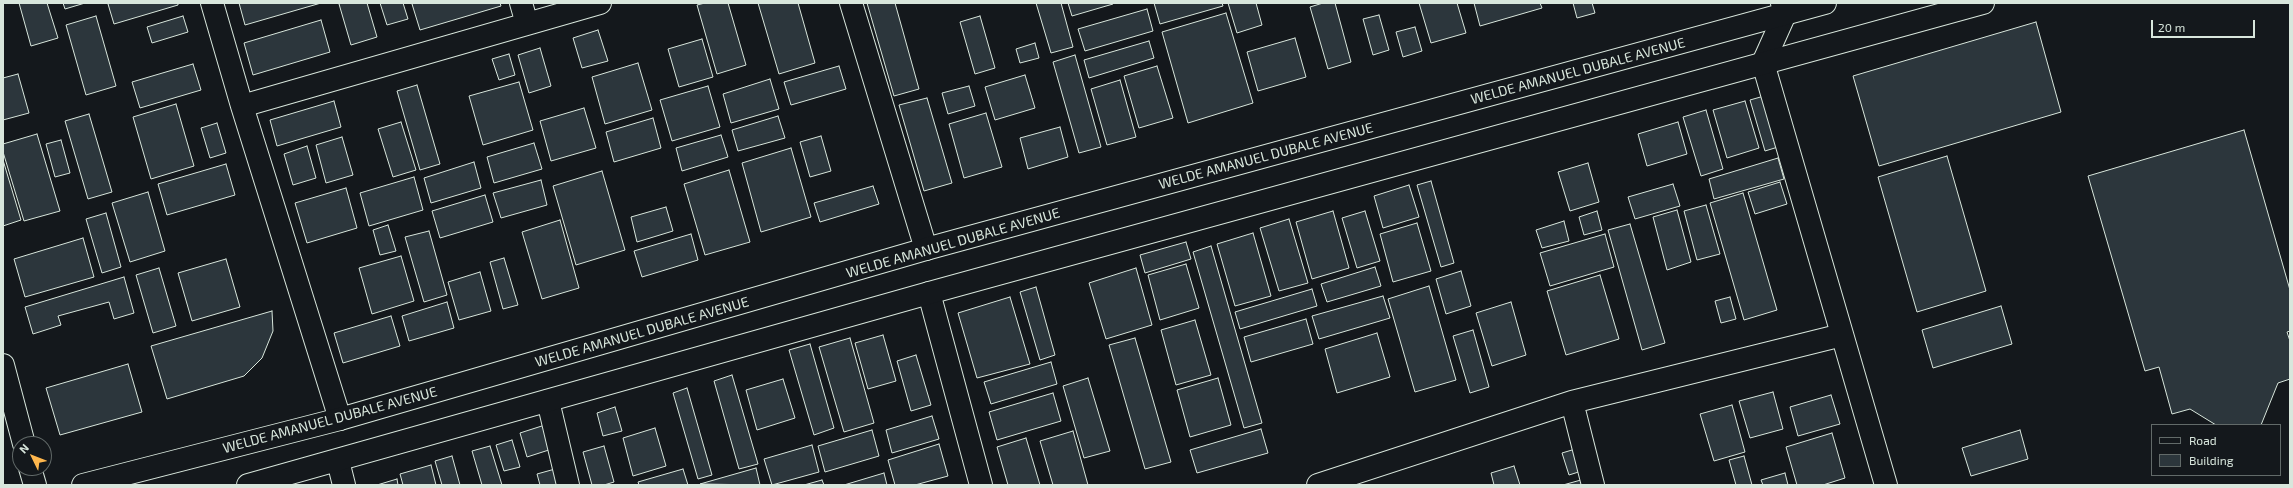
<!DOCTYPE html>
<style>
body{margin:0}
#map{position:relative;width:2293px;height:488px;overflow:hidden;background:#14181c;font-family:"Exo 2",sans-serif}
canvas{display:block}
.frame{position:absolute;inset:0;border:4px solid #d8e6dc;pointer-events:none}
.legend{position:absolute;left:2151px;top:424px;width:130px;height:52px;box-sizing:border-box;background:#14181c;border:1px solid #626a69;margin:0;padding:5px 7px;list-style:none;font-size:12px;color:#d8e6dc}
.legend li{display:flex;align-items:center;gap:8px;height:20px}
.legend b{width:20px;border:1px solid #626a69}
.north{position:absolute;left:12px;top:436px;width:40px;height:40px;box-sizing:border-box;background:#14181c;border:1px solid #626a69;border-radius:50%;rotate:313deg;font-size:11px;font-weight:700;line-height:16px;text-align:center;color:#d8e6dc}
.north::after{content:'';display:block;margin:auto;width:14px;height:18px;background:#ffb74d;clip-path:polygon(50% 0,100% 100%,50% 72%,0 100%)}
.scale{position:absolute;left:2151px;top:20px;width:104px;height:18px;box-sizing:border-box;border:2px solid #d8e6dc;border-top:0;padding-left:5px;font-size:12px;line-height:14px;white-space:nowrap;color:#d8e6dc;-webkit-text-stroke:3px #14181c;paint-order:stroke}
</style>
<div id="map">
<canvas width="2293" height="488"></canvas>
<div class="frame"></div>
<ul class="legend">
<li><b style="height:5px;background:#14181c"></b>Road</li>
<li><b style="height:11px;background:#2c363c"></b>Building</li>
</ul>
<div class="north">N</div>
<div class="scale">20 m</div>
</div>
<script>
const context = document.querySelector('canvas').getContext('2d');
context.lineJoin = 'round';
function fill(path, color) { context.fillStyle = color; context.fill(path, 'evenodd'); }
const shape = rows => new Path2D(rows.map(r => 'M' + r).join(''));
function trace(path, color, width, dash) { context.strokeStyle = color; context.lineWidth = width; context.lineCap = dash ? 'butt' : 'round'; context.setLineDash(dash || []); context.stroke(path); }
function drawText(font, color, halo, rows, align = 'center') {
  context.font = font + ' "Exo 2",sans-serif'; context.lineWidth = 3; context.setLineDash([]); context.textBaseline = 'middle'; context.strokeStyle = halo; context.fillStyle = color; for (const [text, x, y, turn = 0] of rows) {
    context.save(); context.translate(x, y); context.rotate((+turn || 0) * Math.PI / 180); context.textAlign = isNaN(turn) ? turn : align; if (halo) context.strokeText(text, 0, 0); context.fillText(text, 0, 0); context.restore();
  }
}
const building = shape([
 [19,3,47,3,58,38,31,46,19,3],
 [63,3,85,3,65,9,63,3],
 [111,3,178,3,178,5,114,24,108,4,111,3],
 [239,3,321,3,245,25,239,3],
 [342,3,367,3,377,37,351,45,339,4,342,3],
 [380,3,403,3,408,19,387,25,380,3],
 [415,3,500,3,501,6,420,30,412,4,415,3],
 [705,3,728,3,746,65,717,74,697,5,705,3],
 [758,3,798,3,815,63,779,74,758,3],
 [867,3,895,3,919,89,894,96,867,3],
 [1036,3,1061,3,1073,47,1051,53,1036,3],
 [1068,3,1113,3,1113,4,1072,16,1068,3],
 [1154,3,1222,3,1223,6,1160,24,1154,3],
 [1228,3,1256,3,1262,25,1237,33,1228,3],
 [1323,3,1335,3,1351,62,1328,69,1310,7,1323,3],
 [1419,3,1457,3,1466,33,1431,43,1419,3],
 [1474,3,1540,3,1542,8,1480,26,1474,3],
 [1573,3,1592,3,1595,13,1577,18,1573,3],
 [1147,9,1153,31,1085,51,1078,29,1147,9],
 [1226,13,1253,103,1188,123,1162,32,1226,13],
 [1379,15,1389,50,1373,55,1363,19,1379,15],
 [96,16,116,86,86,95,66,25,96,16],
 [183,16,188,32,152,43,147,27,183,16],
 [980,16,995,68,975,74,960,22,980,16],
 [321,20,330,52,253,75,244,43,321,20],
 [2036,22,2061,112,1879,166,1853,76,2036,22],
 [1415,27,1422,51,1403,57,1396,32,1415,27],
 [598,30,608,61,582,68,573,38,598,30],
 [1295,38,1306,77,1258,91,1247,52,1295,38],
 [702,39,713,77,679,87,668,49,702,39],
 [1149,41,1154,58,1089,78,1084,60,1149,41],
 [1035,43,1039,58,1020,63,1016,49,1035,43],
 [540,48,551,86,529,93,518,55,540,48],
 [509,54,515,75,499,80,492,59,509,54],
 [1075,55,1101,147,1079,153,1053,62,1075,55],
 [638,63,652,110,605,124,592,77,638,63],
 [193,64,201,90,140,108,132,82,193,64],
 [839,66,846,89,791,105,784,82,839,66],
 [1157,66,1173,118,1139,128,1124,76,1157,66],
 [18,74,29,113,3,120,3,78,18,74],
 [1025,75,1035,108,995,120,985,87,1025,75],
 [770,79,779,109,731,123,723,94,770,79],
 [1120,80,1136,137,1107,145,1091,89,1120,80],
 [519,82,533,130,483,145,469,96,519,82],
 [417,85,440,164,420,170,397,91,417,85],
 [708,86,720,127,672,141,660,100,708,86],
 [969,86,975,106,948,114,942,93,969,86],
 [1764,96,1778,147,1765,151,1750,100,1764,96],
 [927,98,952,183,924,191,899,105,927,98],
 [334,101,341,127,277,146,270,120,334,101],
 [1745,101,1759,148,1727,158,1713,110,1745,101],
 [176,104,194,166,151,179,133,117,176,104],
 [584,108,596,148,551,161,540,121,584,108],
 [1706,110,1723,169,1701,176,1683,117,1706,110],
 [986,113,1002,167,964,178,949,124,986,113],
 [89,114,112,192,88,199,65,121,89,114],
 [778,116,785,138,738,151,732,130,778,116],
 [653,118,661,148,614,162,606,132,653,118],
 [401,122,416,170,393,177,378,129,401,122],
 [1678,122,1687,154,1647,166,1638,134,1678,122],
 [217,123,226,153,210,158,201,128,217,123],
 [1060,127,1068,157,1028,169,1020,138,1060,127],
 [2244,130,2290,290,2290,331,2287,332,2290,341,2290,379,2278,383,2261,425,2216,425,2190,409,2172,414,2159,367,2145,371,2088,176,2244,130],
 [37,134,60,211,24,221,3,152,3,144,37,134],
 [721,135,728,157,682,171,676,148,721,135],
 [821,136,831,171,810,177,800,142,821,136],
 [342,137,353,175,326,183,316,145,342,137],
 [61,140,70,173,55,177,46,144,61,140],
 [534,143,542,169,494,183,487,157,534,143],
 [307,146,316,178,293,185,284,154,307,146],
 [791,148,811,217,761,232,742,163,791,148],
 [1947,156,1986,291,1917,312,1878,177,1947,156],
 [1778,158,1784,179,1714,199,1709,179,1778,158],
 [3,160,21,220,3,226,3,160],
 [474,162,481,188,431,203,424,178,474,162],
 [1588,163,1599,202,1570,211,1558,172,1588,163],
 [226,164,235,195,167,215,158,184,226,164],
 [729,170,750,242,705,255,684,184,729,170],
 [602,171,625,250,576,265,553,186,602,171],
 [414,177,423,210,369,226,360,193,414,177],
 [541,180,547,205,501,218,493,193,541,180],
 [1431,181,1454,263,1441,267,1417,185,1431,181],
 [1780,182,1787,204,1755,214,1748,192,1780,182],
 [1673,184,1680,206,1635,219,1628,197,1673,184],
 [1409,185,1419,217,1383,228,1374,196,1409,185],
 [873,186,879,204,820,222,814,203,873,186],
 [346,188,357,228,307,243,295,203,346,188],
 [148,192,165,251,130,262,112,203,148,192],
 [1743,193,1777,310,1744,320,1710,203,1743,193],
 [485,195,493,222,440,238,432,211,485,195],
 [1706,205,1720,254,1697,260,1684,211,1706,205],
 [666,207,673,231,637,242,631,217,666,207],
 [1677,210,1691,262,1667,270,1653,217,1677,210],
 [1333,211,1349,268,1312,279,1296,222,1333,211],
 [1365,211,1380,261,1357,268,1342,218,1365,211],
 [1597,211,1602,230,1584,235,1579,217,1597,211],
 [106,213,121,267,102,273,86,219,106,213],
 [1289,219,1308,283,1279,291,1260,228,1289,219],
 [560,220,579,288,542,299,522,232,560,220],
 [1564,221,1569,241,1542,248,1536,230,1564,221],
 [1417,223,1431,271,1393,282,1380,234,1417,223],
 [1630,224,1665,343,1642,350,1608,230,1630,224],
 [388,225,396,251,380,255,373,230,388,225],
 [429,231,447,295,424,302,405,237,429,231],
 [1253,233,1271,296,1235,306,1217,244,1253,233],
 [691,234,698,260,642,277,634,251,691,234],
 [1605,234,1614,267,1550,286,1540,253,1605,234],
 [83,238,94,277,25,297,14,259,83,238],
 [1186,242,1191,259,1145,273,1140,255,1186,242],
 [1211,246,1262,423,1244,428,1193,252,1211,246],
 [401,256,414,301,372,314,359,268,401,256],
 [504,258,518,305,503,309,490,262,504,258],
 [226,259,240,307,192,321,178,273,226,259],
 [1186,264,1199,308,1160,320,1148,275,1186,264],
 [1375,267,1381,286,1327,302,1321,284,1375,267],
 [159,268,176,326,153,333,136,275,159,268],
 [1136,268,1152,325,1106,339,1089,283,1136,268],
 [1461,271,1471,306,1446,314,1436,279,1461,271],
 [480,272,491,311,459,320,448,282,480,272],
 [1600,275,1619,339,1566,355,1547,291,1600,275],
 [124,277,134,313,114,319,109,302,58,316,61,325,33,334,25,307,124,277],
 [1429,286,1456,380,1415,392,1388,299,1429,286],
 [1036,287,1055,355,1040,360,1020,292,1036,287],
 [1312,289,1317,306,1240,329,1235,312,1312,289],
 [1383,296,1390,318,1319,339,1312,316,1383,296],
 [1010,297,1030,364,977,378,958,313,1010,297],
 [1730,297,1736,319,1721,323,1715,301,1730,297],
 [447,302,454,328,409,341,402,316,447,302],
 [1511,302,1526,355,1492,366,1476,313,1511,302],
 [2001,306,2012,344,1933,368,1922,330,2001,306],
 [272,311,273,331,262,358,244,376,167,399,151,346,272,311],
 [391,316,400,346,343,363,334,333,391,316],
 [1306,319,1313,344,1251,362,1244,337,1306,319],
 [1195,320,1211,375,1176,385,1161,330,1195,320],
 [1473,330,1489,387,1470,393,1453,336,1473,330],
 [1377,333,1390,377,1337,393,1325,349,1377,333],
 [883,335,896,381,868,389,855,343,883,335],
 [850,338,874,423,844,432,819,347,850,338],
 [1135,338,1171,462,1145,469,1109,345,1135,338],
 [810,344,834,428,814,435,789,350,810,344],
 [916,355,931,405,911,411,897,361,916,355],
 [1051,362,1057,384,991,404,984,382,1051,362],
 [128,364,142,412,60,435,46,388,128,364],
 [732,375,758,464,739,469,714,381,732,375],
 [1088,378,1110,451,1084,458,1063,386,1088,378],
 [1218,378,1231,425,1190,437,1177,390,1218,378],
 [783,379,795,418,757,430,746,390,783,379],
 [687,388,712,475,698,479,673,393,687,388],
 [1773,392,1783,429,1750,438,1739,401,1773,392],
 [1053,393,1061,421,997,440,989,412,1053,393],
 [1831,395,1840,424,1798,436,1790,407,1831,395],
 [1732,405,1745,452,1714,461,1700,414,1732,405],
 [615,407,622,431,603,436,597,413,615,407],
 [932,416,939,439,892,453,886,430,932,416],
 [548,424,555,448,527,457,520,433,548,424],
 [655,428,666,466,633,476,623,438,655,428],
 [1261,429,1268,453,1197,473,1190,450,1261,429],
 [872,430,879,456,825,472,818,446,872,430],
 [2020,430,2028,459,1971,476,1962,448,2020,430],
 [1073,431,1088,485,1053,485,1040,441,1073,431],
 [1832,433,1845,478,1823,485,1797,485,1786,447,1832,433],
 [1026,438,1040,485,1008,485,997,447,1026,438],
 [512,440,520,467,504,471,496,445,512,440],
 [939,444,948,476,915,485,895,485,888,460,939,444],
 [812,445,819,472,772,485,764,459,812,445],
 [490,446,502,485,482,485,472,451,490,446],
 [604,446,614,482,604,485,592,485,583,452,604,446],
 [1582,447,1588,469,1569,475,1562,453,1582,447],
 [452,456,460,485,442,485,435,461,452,456],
 [1744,456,1752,485,1736,485,1729,460,1744,456],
 [431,465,436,485,403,485,400,474,431,465],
 [1514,466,1520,485,1494,485,1491,473,1514,466],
 [756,468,760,485,700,484,756,468],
 [555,469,560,485,540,485,537,474,555,469],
 [683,469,688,485,639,485,638,482,683,469],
 [884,473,887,485,844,485,884,473],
 [1785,473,1788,485,1763,485,1761,480,1785,473],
 [1588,478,1590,485,1563,485,1588,478],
 [397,479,398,485,377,485,397,479],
 [822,480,824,485,804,485,822,480]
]);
const minor = shape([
 [212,3,242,106,340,419],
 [521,3,527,24],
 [851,3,926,249],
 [1782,3,1785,14,1763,63,1886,485],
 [242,106,600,3],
 [929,293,981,485],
 [548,401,568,485],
 [1572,402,1593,485],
 [338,461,344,485],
 [1318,485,1572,402,1842,335]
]);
const major = shape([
 [3,365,24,444],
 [30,468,35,485],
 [83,485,340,419,926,249,1825,3],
 [248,485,929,293,1983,3]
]);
const streetNames = [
 ["WELDE AMANUEL DUBALE AVENUE",1578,71,-15],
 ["WELDE AMANUEL DUBALE AVENUE",1266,156,-15],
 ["WELDE AMANUEL DUBALE AVENUE",953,243,-16],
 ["WELDE AMANUEL DUBALE AVENUE",642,332,-16],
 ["WELDE AMANUEL DUBALE AVENUE",330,420,-15]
];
fill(building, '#2c363c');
trace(building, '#d8e6dc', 1);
trace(minor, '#d8e6dc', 24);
trace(major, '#d8e6dc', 24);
trace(minor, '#14181c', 22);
trace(major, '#14181c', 22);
drawText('14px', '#d8e6dc', '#14181c', streetNames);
</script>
